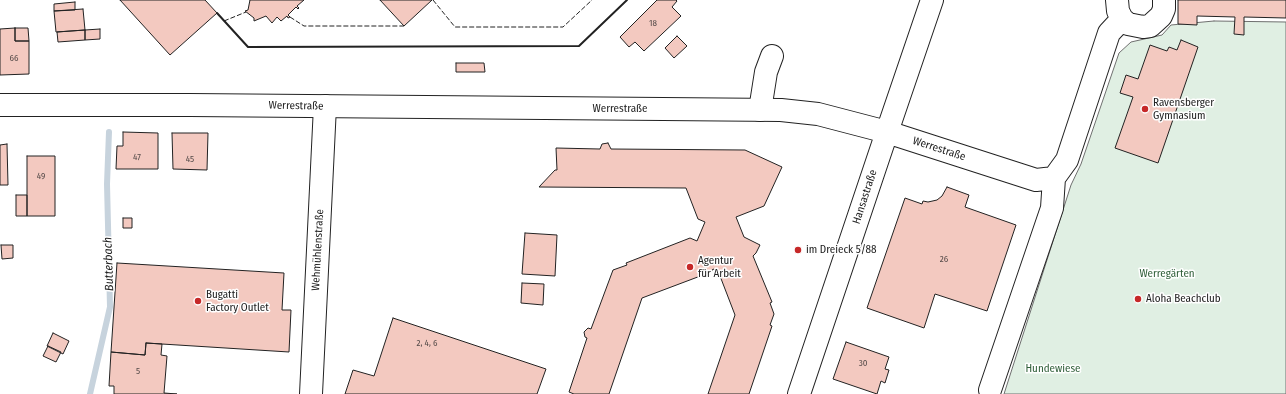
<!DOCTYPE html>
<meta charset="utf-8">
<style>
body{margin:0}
canvas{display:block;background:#fff}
</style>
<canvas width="1286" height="394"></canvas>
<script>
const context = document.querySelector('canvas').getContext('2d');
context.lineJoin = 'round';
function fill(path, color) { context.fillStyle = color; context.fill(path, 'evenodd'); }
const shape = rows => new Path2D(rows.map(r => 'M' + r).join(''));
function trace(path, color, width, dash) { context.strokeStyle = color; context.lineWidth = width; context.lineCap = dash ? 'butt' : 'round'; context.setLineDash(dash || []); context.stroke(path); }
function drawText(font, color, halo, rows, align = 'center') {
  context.font = font + ' "Fira Sans Condensed",sans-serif'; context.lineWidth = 3; context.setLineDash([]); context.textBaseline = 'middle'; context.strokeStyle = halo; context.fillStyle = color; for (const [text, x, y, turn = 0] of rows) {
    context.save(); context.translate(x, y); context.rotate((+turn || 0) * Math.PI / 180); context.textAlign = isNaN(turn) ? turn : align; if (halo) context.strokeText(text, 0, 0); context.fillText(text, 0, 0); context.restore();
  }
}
const green = shape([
 [1214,21,1286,22,1286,394,1004,394,1071,185,1081,164,1119,53,1131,42,1162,35,1171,25,1214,21]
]);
const stream = shape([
 [90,394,110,307,107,184,109,132]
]);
const building = shape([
 [120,0,205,0,217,13,170,55,120,0],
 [250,0,304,0,297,6,299,8,298,9,296,7,288,15,290,17,288,18,287,16,281,21,277,17,272,23,266,16,254,21,254,18,245,11,248,10,250,0],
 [380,0,432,0,404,26,380,0],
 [657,0,676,0,677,1,672,7,681,16,644,51,635,42,629,47,620,37,657,0],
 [1178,0,1286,0,1286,18,1244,17,1244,35,1234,34,1235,17,1197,16,1197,25,1178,24,1178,0],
 [75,2,75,10,54,11,54,4,75,2],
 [83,9,85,30,56,32,54,11,83,9],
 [15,28,15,41,29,41,29,74,0,75,0,29,15,28],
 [15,28,28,28,29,41,15,41,15,28],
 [100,29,100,39,85,40,85,30,100,29],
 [85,30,85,40,58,42,57,32,85,30],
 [677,36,687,46,674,58,665,48,677,36],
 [1181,40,1198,47,1158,163,1115,148,1133,97,1120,93,1126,75,1138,79,1150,45,1167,51,1169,47,1177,50,1181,40],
 [456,63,484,63,485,72,456,72,456,63],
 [123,132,158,133,158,169,116,169,117,146,123,146,123,132],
 [172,133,208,133,207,170,173,169,172,133],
 [608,143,611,149,745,150,782,167,764,206,736,217,744,237,760,245,756,253,753,256,772,302,770,303,774,314,770,325,772,326,749,394,708,394,735,315,720,276,722,273,713,269,711,272,642,298,609,394,574,394,569,392,587,338,585,337,584,332,588,328,591,329,613,270,627,265,626,263,690,238,697,241,705,222,698,219,686,188,539,187,555,170,557,170,556,148,600,149,602,144,608,143],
 [7,144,8,185,0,185,0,145,7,144],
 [27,156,55,156,55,216,27,216,27,156],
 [947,187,969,195,965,207,1016,225,987,311,935,294,924,328,867,308,905,198,922,204,923,201,928,202,937,200,942,196,947,187],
 [16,195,27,195,27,216,16,216,16,195],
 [123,218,132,218,132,228,123,228,123,218],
 [525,233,557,235,555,276,522,274,525,233],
 [1,245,13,245,13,258,2,259,1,245],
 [117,263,284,273,282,310,291,310,289,352,146,343,145,355,111,352,117,263],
 [522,283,544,284,543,305,521,303,522,283],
 [393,318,546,369,537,394,345,394,353,370,374,376,393,318],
 [53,333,69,341,63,354,47,346,53,333],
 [846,342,889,357,885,369,889,370,885,383,881,381,877,394,833,379,846,342],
 [146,343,162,344,161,355,167,356,164,393,177,394,114,394,114,386,109,386,111,352,145,355,146,343],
 [48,346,61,352,56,362,43,356,48,346]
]);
const minor = shape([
 [1117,0,1118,11,1122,19,1128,24,1143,27,1150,26,1161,16,1164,9,1164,0],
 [760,110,766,72,772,56],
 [990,390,1052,208,1054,178],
 [311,394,325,106],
 [799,394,887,132,1036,180,1054,178,1067,160,1109,33,1122,19]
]);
const major = shape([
 [0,105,190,105,781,110,818,114,887,132,932,0]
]);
const fence = shape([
 [433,0,455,27,563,27,592,0],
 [290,17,304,26,404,26],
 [224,21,246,12]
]);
const wall = shape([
 [217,13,248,47,579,46,627,0]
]);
const markers = [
 [1145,109,4,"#c62828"],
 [798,250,4,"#c62828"],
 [690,267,4,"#c62828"],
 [1138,299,4,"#c62828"],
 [198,301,4,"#c62828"]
];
const numberNames = [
 ["18",653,23],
 ["66",14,58],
 ["47",137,157],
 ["45",190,159],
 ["49",41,176],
 ["26",944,259],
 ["2, 4, 6",427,343],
 ["30",863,363],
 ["5",138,371]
];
const poiNames = [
 ["Ravensberger",1153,103],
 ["Gymnasium",1153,116],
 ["im Dreieck 5/88",806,250],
 ["Agentur",698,261],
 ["für Arbeit",698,274],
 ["Bugatti",206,295],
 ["Factory Outlet",206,308],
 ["Aloha Beachclub",1146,299]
];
const streetNames = [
 ["Werrestraße",296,106,1],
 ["Werrestraße",620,109],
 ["Werrestraße",939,149,18],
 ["Hansastraße",865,197,-72],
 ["Wehmühlenstraße",318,250,-87]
];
const parkNames = [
 ["Werregärten",1167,274],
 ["Hundewiese",1053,369]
];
const waterNames = [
 ["Butterbach",109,264,-92]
];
fill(green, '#e0efe3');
trace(green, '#6f6f6f', 1);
trace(stream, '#c7d3dd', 6);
fill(building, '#f3c9c0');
trace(building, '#222', 1);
trace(minor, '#222', 24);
trace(major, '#222', 24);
trace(minor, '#fff', 22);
trace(major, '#fff', 22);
trace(fence, '#222', 1, [5, 2]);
trace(wall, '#222', 2);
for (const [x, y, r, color] of markers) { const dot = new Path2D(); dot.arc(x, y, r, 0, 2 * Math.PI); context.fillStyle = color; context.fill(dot); trace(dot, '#fff', 1.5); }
drawText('9px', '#564c4a', null, numberNames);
drawText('11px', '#222', '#fff', poiNames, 'left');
drawText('11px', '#222', '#fff', streetNames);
drawText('11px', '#2f5e38', '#fff', parkNames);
drawText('italic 12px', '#222', '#fff', waterNames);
</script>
